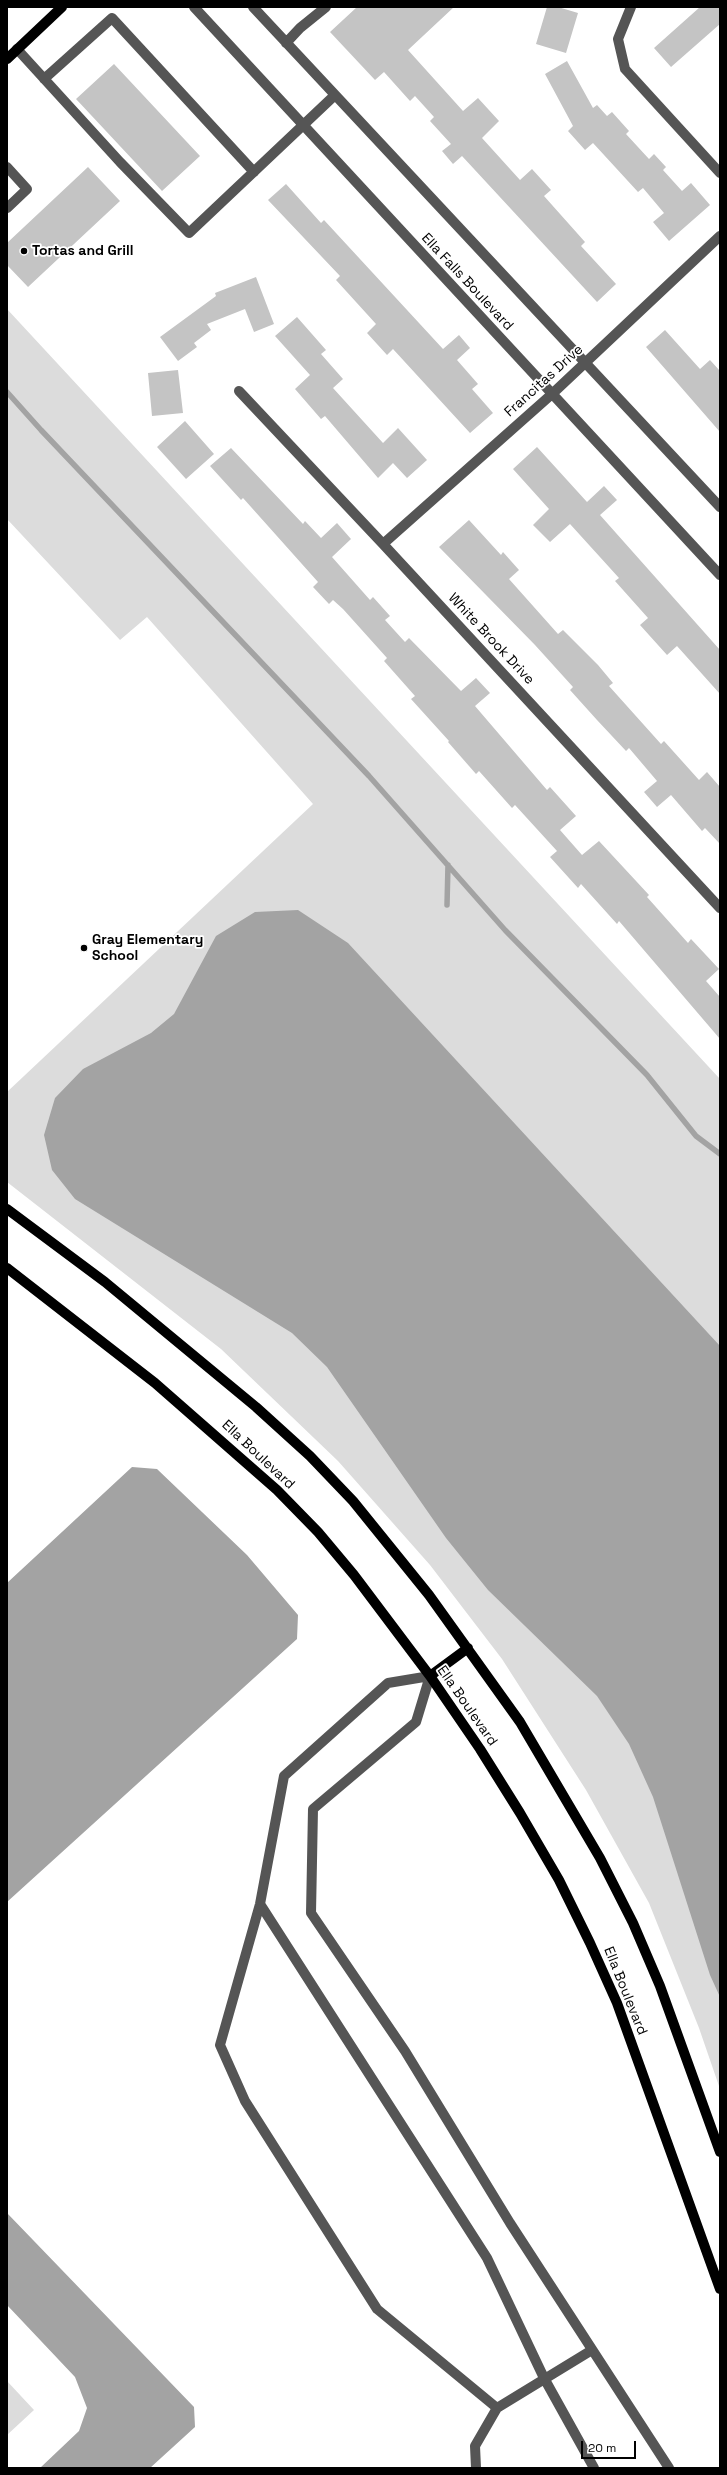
<!DOCTYPE html>
<style>
body{margin:0}
#map{position:relative;width:727px;height:2475px;overflow:hidden;background:#fff;font-family:"Space Grotesk",sans-serif}
canvas{display:block}
.frame{position:absolute;inset:0;border:8px solid #000;pointer-events:none}
.scale{position:absolute;left:581px;top:2441px;width:55px;height:18px;box-sizing:border-box;border:2px solid #000;border-top:0;padding-left:5px;font-size:12px;line-height:14px;white-space:nowrap;color:#000;-webkit-text-stroke:3px #fff;paint-order:stroke}
</style>
<div id="map">
<canvas width="727" height="2475"></canvas>
<div class="frame"></div>
<div class="scale">20 m</div>
</div>
<script>
const context = document.querySelector('canvas').getContext('2d');
context.lineJoin = 'round';
function fill(path, color) { context.fillStyle = color; context.fill(path, 'evenodd'); }
const shape = rows => new Path2D(rows.map(r => 'M' + r).join(''));
function trace(path, color, width, dash) { context.strokeStyle = color; context.lineWidth = width; context.lineCap = dash ? 'butt' : 'round'; context.setLineDash(dash || []); context.stroke(path); }
function drawText(font, color, halo, rows, align = 'center') {
  context.font = font + ' "Space Grotesk",sans-serif'; context.lineWidth = 3.5; context.setLineDash([]); context.textBaseline = 'middle'; context.strokeStyle = halo; context.fillStyle = color; for (const [text, x, y, turn = 0] of rows) {
    context.save(); context.translate(x, y); context.rotate((+turn || 0) * Math.PI / 180); context.textAlign = isNaN(turn) ? turn : align; if (halo) context.strokeText(text, 0, 0); context.fillText(text, 0, 0); context.restore();
  }
}
const green = shape([
 [7,309,720,1079,720,2089,699,2028,649,1903,586,1790,502,1659,430,1565,338,1461,221,1349,7,1182,7,1092,313,804,147,617,120,640,7,519],
 [7,2381,34,2410,7,2435]
]);
const water = shape([
 [298,910,348,943,720,1346,720,1997,710,1975,653,1797,629,1744,597,1696,488,1590,446,1538,327,1367,292,1333,75,1199,52,1170,44,1135,55,1098,83,1069,151,1033,174,1014,216,936,255,912],
 [132,1467,157,1469,247,1555,298,1615,297,1639,7,1902,7,1583],
 [7,2213,194,2407,195,2427,150,2468,40,2468,79,2431,87,2408,75,2377,7,2305]
]);
const stream = shape([
 [7,392,41,430,369,776,505,930,647,1075,696,1136,720,1154],
 [447,905,448,865]
]);
const building = shape([
 [357,7,454,7,408,50,463,111,478,98,499,121,482,138,520,180,532,169,551,190,544,196,585,242,581,246,616,284,597,302,462,156,453,164,442,151,451,144,430,121,434,117,415,96,410,101,384,72,375,80,330,32],
 [547,7,558,7,578,13,566,53,536,44],
 [700,7,720,7,720,24,671,67,654,48],
 [567,61,593,108,597,105,607,116,612,112,629,131,626,134,649,159,654,154,666,167,663,170,682,191,691,183,710,205,669,241,653,222,664,213,643,188,638,192,593,143,585,150,568,131,573,126,545,74],
 [114,64,200,156,162,191,76,99],
 [88,167,120,201,28,287,7,265,7,243],
 [286,184,321,223,324,220,443,349,459,335,470,348,457,360,478,384,472,389,493,413,470,433,393,349,387,355,367,333,376,324,336,280,340,276,268,200],
 [256,277,274,324,254,332,245,309,207,324,211,330,194,343,197,347,178,361,160,337,216,296,215,293],
 [297,317,326,350,321,354,343,379,333,388,383,443,398,428,427,460,407,478,393,463,378,478,325,416,321,419,295,389,310,375,275,336],
 [665,330,700,369,710,360,720,371,720,432,646,347],
 [178,370,183,413,152,416,148,373],
 [185,421,214,454,186,479,157,447],
 [537,447,587,502,604,486,617,500,600,515,720,650,720,694,677,646,667,655,640,625,648,618,615,581,619,578,570,524,550,542,533,525,549,509,513,469],
 [231,448,303,524,305,521,321,538,337,523,351,539,332,557,370,600,373,597,390,616,385,620,405,642,409,638,461,691,476,678,490,693,475,706,547,790,550,787,576,816,560,830,582,855,599,841,649,895,647,897,688,943,691,939,719,969,706,981,720,997,720,1039,619,921,617,924,581,884,578,888,550,857,557,851,515,805,512,808,479,771,476,774,448,742,449,741,411,699,415,696,384,661,387,658,343,609,333,600,329,604,313,587,318,582,243,498,241,500,210,466],
 [469,520,501,555,503,552,519,570,509,579,558,634,563,630,598,665,613,683,609,686,661,744,664,741,699,780,707,772,720,787,720,844,705,828,702,831,671,795,657,807,644,792,657,781,629,748,626,751,597,720,570,690,573,687,535,645,439,547]
]);
const minor = shape([
 [194,7,720,575],
 [253,7,720,507],
 [631,7,618,39,625,69,720,173],
 [286,43,300,28,326,7],
 [17,49,120,162,189,233,335,95],
 [44,79,112,18,254,172],
 [7,167,27,189,7,208],
 [239,391,383,544,720,908],
 [383,544,552,394,720,236],
 [260,1904,487,2258,544,2378,594,2468],
 [497,2408,377,2309,245,2101,220,2045,260,1904,284,1776,388,1683,430,1676,416,1722,313,1809,311,1913,405,2051,510,2223,669,2468],
 [476,2468,475,2446,497,2408,592,2350]
]);
const major = shape([
 [7,59,62,7],
 [7,1209,105,1282,256,1407,310,1456,353,1501,429,1595,520,1722,600,1858,633,1923,660,1986,720,2152],
 [7,1268,155,1383,277,1490,318,1532,354,1575,430,1676,480,1749,520,1813,559,1880,590,1943,617,2003,720,2289],
 [430,1676,468,1648]
]);
const markers = [
 [24,251,4,"#000"],
 [84,948,4,"#000"]
];
const poiNames = [
 ["Tortas and Grill",32,251],
 ["Gray Elementary",92,940],
 ["School",92,956]
];
const streetNames = [
 ["Ella Falls Boulevard",467,282,47],
 ["Francitas Drive",544,381,-42],
 ["White Brook Drive",491,639,47],
 ["Ella Boulevard",258,1455,43],
 ["Ella Boulevard",467,1706,55],
 ["Ella Boulevard",625,1991,68]
];
fill(green, '#dcdcdc');
fill(water, '#a3a3a3');
trace(stream, '#a3a3a3', 5.5);
fill(building, '#c4c4c4');
trace(minor, '#555', 10);
trace(major, '#000', 10);
for (const [x, y, r, color] of markers) { const dot = new Path2D(); dot.arc(x, y, r, 0, 2 * Math.PI); context.fillStyle = color; context.fill(dot); trace(dot, '#fff', 1.5); }
drawText('bold 14px', '#000', '#fff', poiNames, 'left');
drawText('14px', '#000', '#fff', streetNames);
</script>
